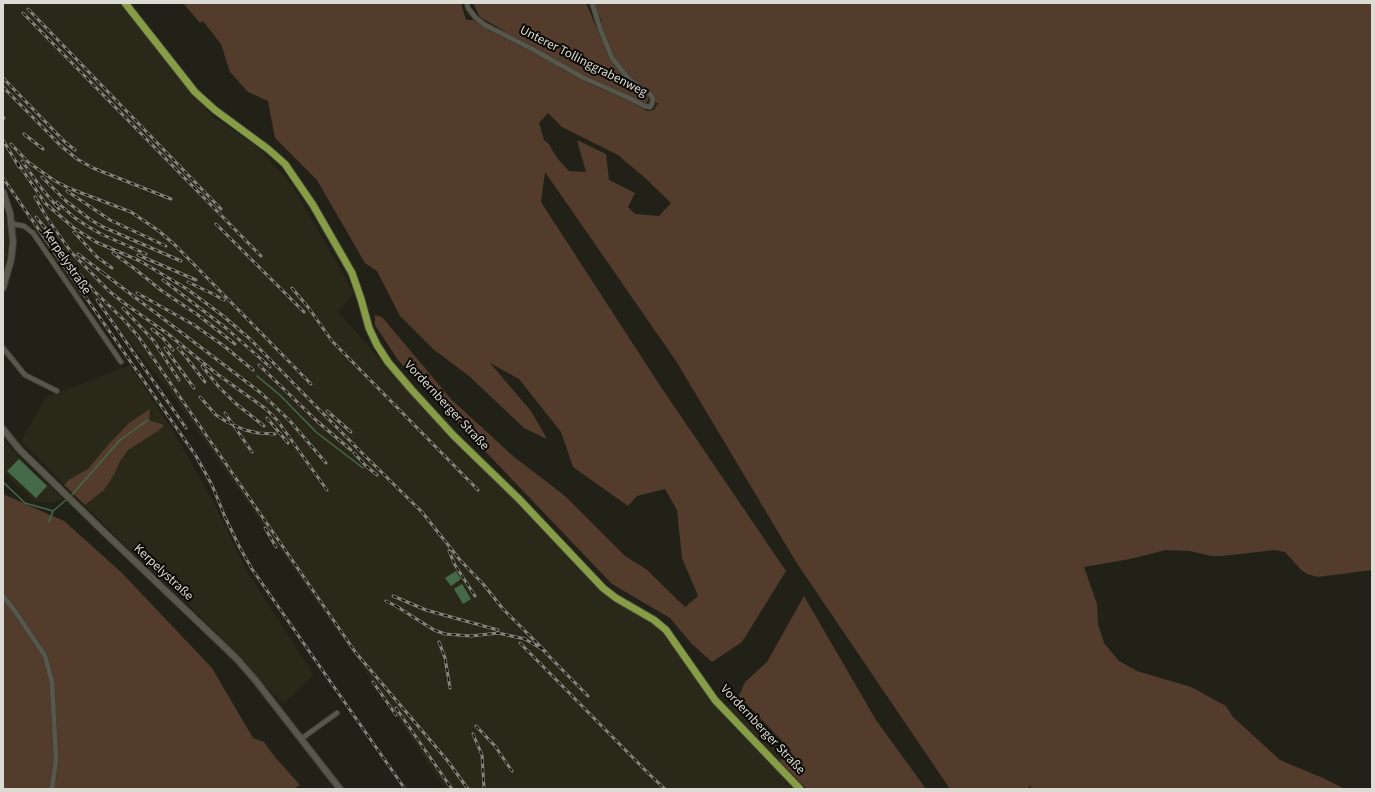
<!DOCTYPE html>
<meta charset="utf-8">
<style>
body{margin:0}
#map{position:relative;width:1375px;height:792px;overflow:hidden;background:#222117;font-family:"Source Sans 3",sans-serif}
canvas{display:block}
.frame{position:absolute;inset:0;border:4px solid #dbdad3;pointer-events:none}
</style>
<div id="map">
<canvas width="1375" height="792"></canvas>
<div class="frame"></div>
</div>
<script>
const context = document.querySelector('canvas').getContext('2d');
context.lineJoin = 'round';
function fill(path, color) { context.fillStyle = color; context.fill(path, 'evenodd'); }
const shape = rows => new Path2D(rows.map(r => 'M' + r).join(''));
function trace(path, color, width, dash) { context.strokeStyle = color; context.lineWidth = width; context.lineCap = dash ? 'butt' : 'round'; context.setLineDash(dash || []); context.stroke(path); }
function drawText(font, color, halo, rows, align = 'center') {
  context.font = font + ' "Source Sans 3",sans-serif'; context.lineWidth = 4; context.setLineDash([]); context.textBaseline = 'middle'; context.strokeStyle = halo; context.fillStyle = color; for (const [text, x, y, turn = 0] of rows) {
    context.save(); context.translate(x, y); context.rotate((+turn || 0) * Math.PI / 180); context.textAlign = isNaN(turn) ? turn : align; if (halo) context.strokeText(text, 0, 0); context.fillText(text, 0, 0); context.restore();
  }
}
const built = shape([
 [3,3,119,3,167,60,186,86,212,116,259,148,292,185,354,293,338,312,430,415,473,459,518,502,608,596,628,610,654,625,666,637,704,691,796,789,445,789,398,718,171,393,90,293,81,297,3,183],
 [3,209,8,231,8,242,7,256,3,271],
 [130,365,174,433,213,501,248,573,314,675,283,704,258,678,246,663,203,619,139,559,21,441,46,397],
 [3,439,11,449,63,499,53,503,34,501,3,472],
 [739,696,791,750,779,762,727,708]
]);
const green = shape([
 [183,3,461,3,466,20,474,20,490,31,546,59,563,70,599,88,628,100,647,111,654,110,658,103,654,102,654,98,627,75,618,64,612,53,600,23,602,21,597,12,595,3,1372,3,1372,570,1318,577,1307,574,1301,570,1285,552,1275,550,1222,556,1212,556,1189,551,1166,550,1130,559,1084,567,1097,604,1098,624,1104,643,1119,661,1137,671,1191,687,1226,706,1233,717,1280,760,1323,778,1345,789,1034,789,1028,785,1030,789,950,789,796,562,676,361,545,172,541,202,659,384,786,571,742,642,712,662,691,643,670,618,612,584,398,360,375,325,375,315,382,317,451,399,513,456,565,496,625,556,646,569,685,607,698,596,682,558,677,510,665,489,637,496,628,506,573,467,561,432,519,379,490,363,531,411,547,439,524,428,469,376,433,349,400,316,377,271,365,263,317,180,275,138,268,101,248,92,230,72,221,44,203,21,200,23],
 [548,113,562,127,618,155,644,177,671,203,659,216,635,214,628,207,635,193,609,180,606,154,577,140,586,172,569,171,557,158,548,143,544,140,539,123],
 [473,3,586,3,606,50,613,63,622,74,647,94,649,98,647,102,644,104,595,82,506,35,506,32,480,17],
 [150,409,149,420,164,425,158,431,128,450,119,463,115,473,104,490,85,505,64,485,70,479,88,469,107,446,129,423],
 [3,494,64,521,121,572,212,668,253,738,264,742,275,757,300,785,294,789,3,789],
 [804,596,876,720,926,789,807,789,779,762,791,750,739,696,745,682,767,662]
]);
const water = shape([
 [19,459,47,486,36,498,7,471],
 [456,571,461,579,451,586,445,578],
 [462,584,471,599,463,604,454,589]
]);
const stream = shape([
 [257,376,281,396,316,432,363,468],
 [3,482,25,503,53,511,67,499],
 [70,497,120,440,148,420],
 [49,522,53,511]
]);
const street = shape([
 [467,3,468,8,475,17,485,25,534,50,582,77,627,97,645,106,650,107,652,104,653,98,650,94,629,79,612,58,601,31,592,3],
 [13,224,24,226,33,233,121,362],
 [3,348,25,375,57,391],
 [3,596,15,611,45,656,52,682,56,759,52,789],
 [301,739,337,713]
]);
const secondary = shape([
 [3,192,10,213,13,242,11,260,3,288],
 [3,429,19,449,104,532,237,659,256,681,340,789]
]);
const primary = shape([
 [125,3,195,92,215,110,268,149,285,164,313,205,352,273,361,299,369,328,377,345,388,362,411,389,454,436,519,499,603,588,616,598,654,620,666,630,715,700,800,789]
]);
const rail = shape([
 [28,9,221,209],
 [23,13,261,256],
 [3,78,65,142,75,150],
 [3,87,61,146,77,159,93,168,171,199],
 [3,117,4,118],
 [24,134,43,149],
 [3,140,19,167],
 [11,144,28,162,55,181,71,189,131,212,159,231,175,245,311,384],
 [22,161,42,189,59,209],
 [17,162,45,203,74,228,96,242,140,261,187,289,222,315,250,339,357,448,422,512,460,560,484,585,503,609,546,652],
 [42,177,66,201,91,220,103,227,181,261],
 [3,178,196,456,212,485,225,517,240,548,252,569,405,789],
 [67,191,110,220,166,246],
 [35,197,47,218,71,252,109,291,124,303,168,334,217,374,266,409,277,420,327,490],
 [57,202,75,218,87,226,101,234,146,254],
 [36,217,51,235,77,271],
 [216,224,304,312],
 [74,232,97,257,112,268],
 [113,253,135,269,162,291,198,315,235,344],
 [78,254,107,276],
 [138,255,196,280],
 [74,268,94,291,124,320,138,336,356,653,447,760,468,789],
 [103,273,261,393,290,421,326,463],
 [163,280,226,328,270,367],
 [188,282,211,293,224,300],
 [292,288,308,307,332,341,478,490],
 [137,293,194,325,224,346,253,370],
 [97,300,186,428],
 [123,308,153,340,179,380],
 [152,329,162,337,173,350],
 [165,348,194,388],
 [178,348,186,357,205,382],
 [259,365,318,422,351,450],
 [202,366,219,387,235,403,264,426],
 [200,397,216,415,227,422,245,430,258,433,275,434],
 [327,411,351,432],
 [225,413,252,452],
 [267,418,288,443],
 [354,453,366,466,377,475],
 [265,528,276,547],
 [449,551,455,565,475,596],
 [393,596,426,610,498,630],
 [386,601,400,608],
 [396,606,434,630,445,634,471,636,498,633,525,639,542,649,588,696],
 [439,642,445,658,450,688],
 [520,643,649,774,665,789],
 [373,682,396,715],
 [396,708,452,789],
 [476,726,495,746,512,771],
 [473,734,482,755,484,789]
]);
const streetNames = [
 ["Unterer Tollinggrabenweg",583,62,27],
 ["Kerpelystraße",66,262,56],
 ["Vordernberger Straße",446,406,47],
 ["Kerpelystraße",163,573,43],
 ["Vordernberger Straße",762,730,47]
];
fill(built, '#2a2818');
fill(green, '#533c2c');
fill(water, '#456a49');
trace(stream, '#456a49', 1.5);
trace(street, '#3e3c35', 6);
trace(secondary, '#3e3c35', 8);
trace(primary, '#3e3c35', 9);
trace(street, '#58574b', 4.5);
trace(secondary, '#58574b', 6);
trace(primary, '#869d46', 7);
trace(rail, '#85847b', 3);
trace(rail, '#0b0a06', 1.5, [4.5]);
drawText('13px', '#dbdad3', '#0b0a06', streetNames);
</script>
